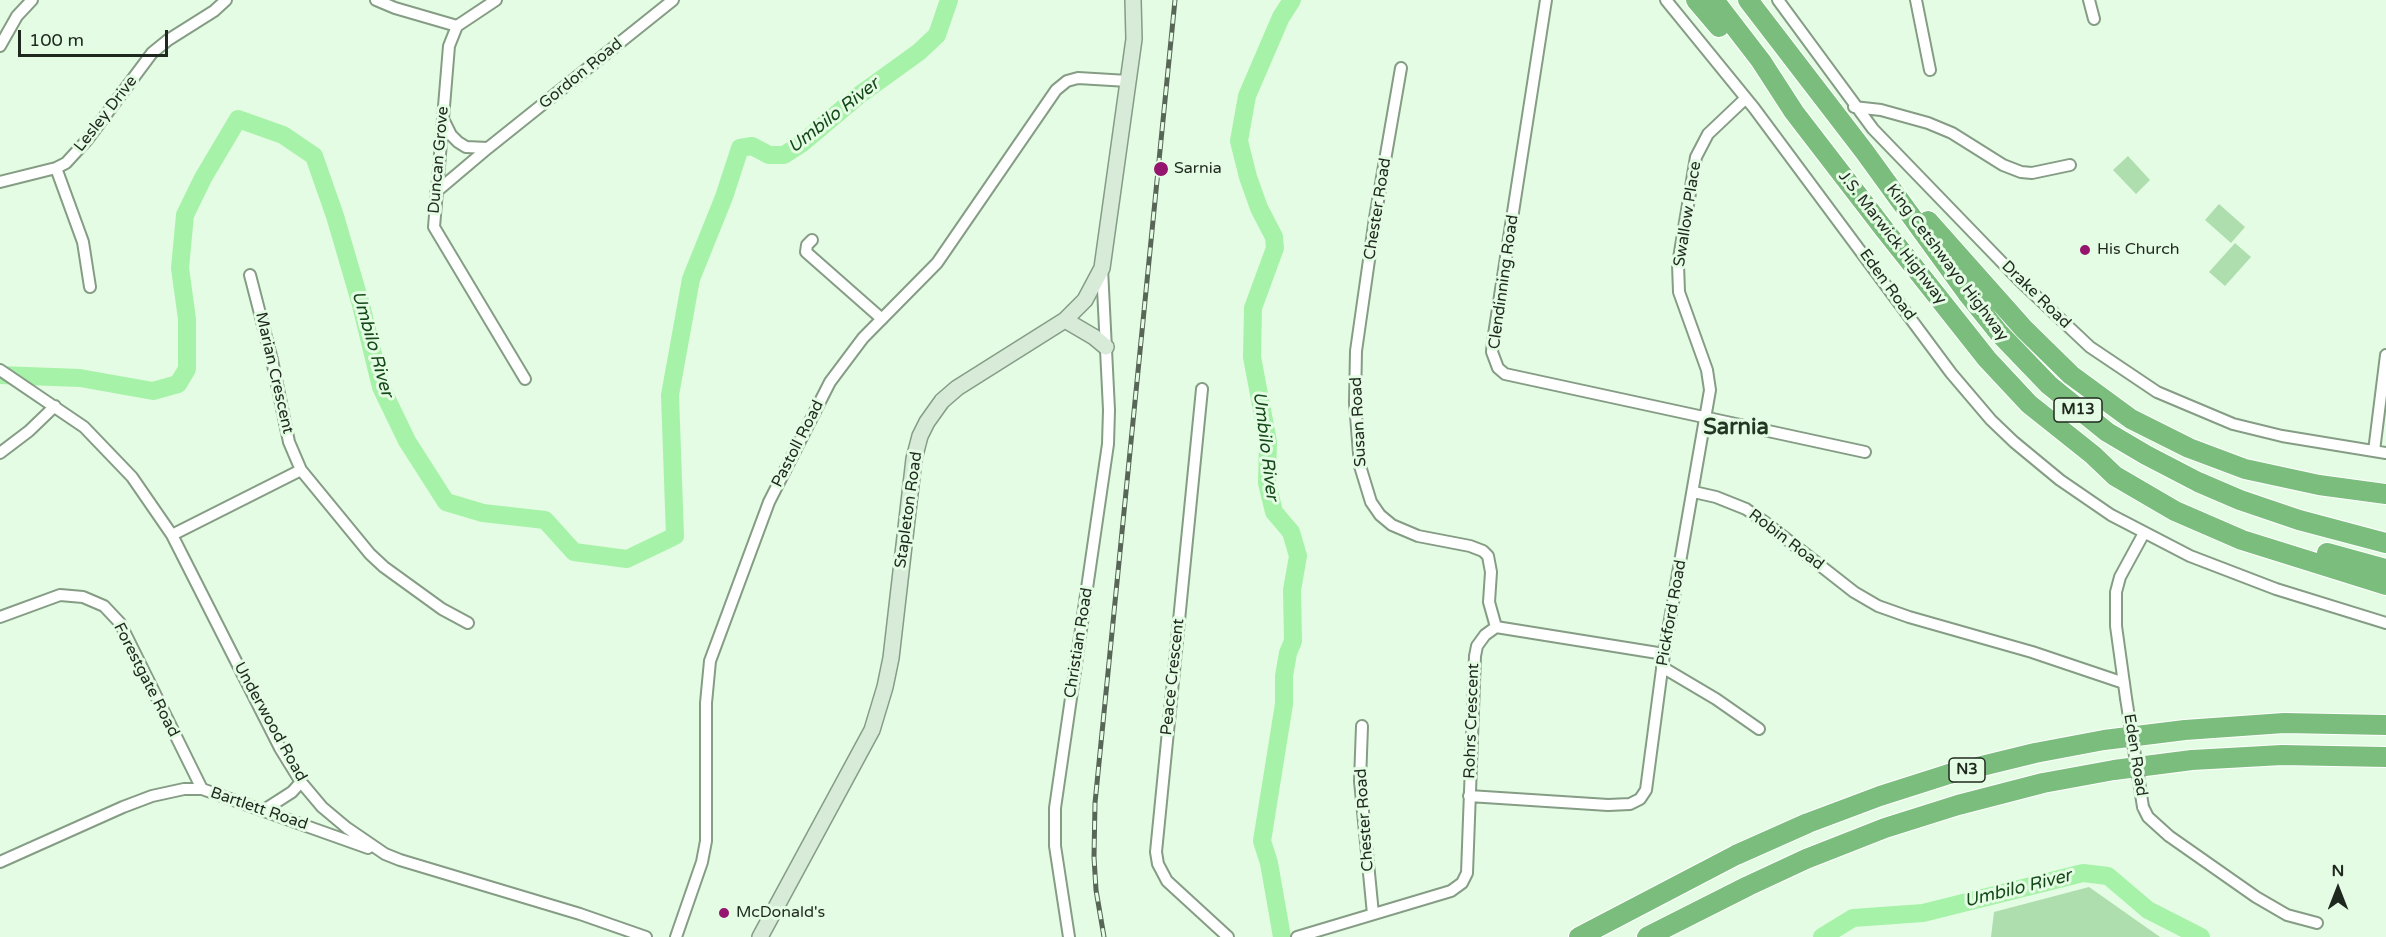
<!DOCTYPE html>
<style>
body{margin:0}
#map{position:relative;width:2386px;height:937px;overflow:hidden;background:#e4fce3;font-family:"Varela Round",sans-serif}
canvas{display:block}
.north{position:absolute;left:2308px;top:859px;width:60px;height:60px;-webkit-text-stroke:4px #e4fce3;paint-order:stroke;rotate:0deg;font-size:16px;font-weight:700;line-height:24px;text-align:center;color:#1f281f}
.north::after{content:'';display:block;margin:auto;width:21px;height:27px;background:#1f281f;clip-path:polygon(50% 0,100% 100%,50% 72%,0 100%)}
.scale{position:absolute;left:18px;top:30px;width:150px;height:27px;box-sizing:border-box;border:3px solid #1f281f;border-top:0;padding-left:8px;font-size:18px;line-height:21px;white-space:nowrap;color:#1f281f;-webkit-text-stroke:4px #e4fce3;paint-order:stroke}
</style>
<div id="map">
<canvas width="2386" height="937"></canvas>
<div class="north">N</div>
<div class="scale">100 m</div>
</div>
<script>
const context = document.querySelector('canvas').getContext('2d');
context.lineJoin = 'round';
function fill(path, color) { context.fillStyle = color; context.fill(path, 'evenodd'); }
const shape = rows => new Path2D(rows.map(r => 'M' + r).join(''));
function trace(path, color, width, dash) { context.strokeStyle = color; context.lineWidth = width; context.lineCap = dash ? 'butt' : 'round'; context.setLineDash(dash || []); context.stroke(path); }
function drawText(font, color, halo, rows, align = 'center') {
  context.font = font + ' "Varela Round",sans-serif'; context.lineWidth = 6; context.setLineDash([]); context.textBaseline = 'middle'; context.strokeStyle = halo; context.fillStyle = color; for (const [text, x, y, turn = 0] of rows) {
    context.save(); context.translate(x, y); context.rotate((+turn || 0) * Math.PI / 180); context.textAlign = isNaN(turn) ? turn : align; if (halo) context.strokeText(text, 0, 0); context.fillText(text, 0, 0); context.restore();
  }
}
const green = shape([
 [2128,156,2150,180,2136,194,2113,170],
 [2219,204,2245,227,2231,243,2205,220],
 [2235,243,2251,257,2225,286,2209,272],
 [2089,887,2160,937,1991,937,1994,912]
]);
const river = shape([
 [0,375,80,378,153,391,178,384,187,369,187,319,180,268,185,215,203,178,238,119,283,135,314,156,335,216,361,305,381,387,407,441,446,502,483,513,545,520,574,552,627,559,675,536,670,395,691,279,724,197,740,148,752,146,769,155,784,155,801,144,858,96,919,52,937,35,949,0],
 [1282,937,1269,863,1262,841,1284,704,1284,676,1288,653,1293,641,1292,590,1298,556,1291,532,1274,512,1267,483,1268,442,1252,357,1253,308,1275,248,1274,237,1259,208,1248,177,1239,141,1247,96,1281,17,1292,0],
 [1822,937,1853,918,1923,913,2083,873,2108,876,2148,910,2201,937]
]);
const minor = shape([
 [376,0,395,8,457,26,496,0],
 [1546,0,1493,341,1492,352,1498,368,1505,374,1865,452],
 [1666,0,1754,108,1951,373,1991,420,2014,442,2060,480,2111,515,2190,556,2276,589,2386,623],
 [1778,0,1873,129,2019,280,2090,347,2157,392,2233,424,2282,436,2386,453],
 [1916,0,1930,70],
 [2089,0,2094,19],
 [457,26,449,46,434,227,525,379],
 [0,46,17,16,32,0],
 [1401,68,1375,218,1356,351,1355,403,1360,466,1371,502,1380,515,1392,525,1418,536,1470,546,1483,551,1488,556,1491,572,1489,602,1496,627],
 [1854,107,1881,110,1928,123,1952,133,2003,165,2021,172,2032,173,2070,165],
 [443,119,451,135,458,142,466,147,488,148],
 [56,168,83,242,90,287],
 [0,182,56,168,66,163,87,140,152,53,168,40,214,11,226,0],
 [436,192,488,148,673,0],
 [812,240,807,245,806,252,882,319],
 [250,275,272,360,289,442,301,470,370,554,384,567,442,609,468,623],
 [0,370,84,427,132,477,172,535,280,748,301,782,322,807,347,828,385,854,400,860,580,914,646,937],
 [1202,389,1156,852,1158,864,1167,881,1228,937],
 [2374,451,2386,355],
 [0,453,29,431,55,406],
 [1694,492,1716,497,1746,509,1766,523,1854,592,1878,606,1909,617,2032,652,2124,683],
 [172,535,301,470],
 [0,617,60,595,83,597,104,606,120,623,202,789],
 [1662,667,1716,699,1759,729],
 [2126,698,2116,626,2116,592,2120,577,2144,533],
 [1362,726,1360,781,1373,914],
 [1469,796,1608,805,1630,804,1640,799,1646,790,1664,654,1710,390,1707,370,1679,292,1678,264,1696,157,1708,134,1746,98],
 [2143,807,2148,817,2169,836,2256,897,2287,915,2317,923],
 [264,810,292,792,301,782],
 [0,862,123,807,152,796,184,789,202,789,368,848],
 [676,937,702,862,706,841,706,703,710,661,769,502,830,382,863,338,937,263,1056,90,1067,81,1078,78,1128,81],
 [1069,937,1055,846,1055,808,1108,444,1109,410,1102,268],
 [1297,937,1451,891,1462,883,1467,873,1475,656,1477,646,1485,635,1496,627,1664,654]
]);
const secondary = shape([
 [1065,320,1094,337,1106,347],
 [760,937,872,730,885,687,891,658,914,459,920,436,927,422,942,401,957,388,1065,320,1085,300,1102,268,1134,39,1133,0]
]);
const motorway = shape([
 [1696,0,1719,27],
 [1714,0,1761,61,1794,112,1884,229,1987,359,2029,404,2093,455,2115,476,2175,511,2242,540,2386,585],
 [1748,0,1864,151,1967,293,1999,333,2049,385,2107,432,2146,455,2198,482,2240,500,2299,520,2386,543],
 [1928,221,2024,329,2071,375,2131,419,2189,448,2245,469,2319,485,2386,494],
 [2327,553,2386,569],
 [1579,937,1736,855,1808,823,1880,796,1949,774,2035,753,2104,740,2185,730,2284,723,2386,725],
 [1647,937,1748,886,1806,859,1885,828,1958,805,2043,783,2114,770,2192,760,2282,755,2386,757]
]);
const rail = shape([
 [1104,937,1096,890,1094,857,1095,803,1175,0]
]);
const minorBridge = shape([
 [2126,698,2143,807]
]);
const markers = [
 [1161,169,8,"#94146e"],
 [2085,250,6,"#94146e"],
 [724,913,6,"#94146e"]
];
const shields = [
 [2078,410,48],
 [1967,770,36]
];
const shieldNames = [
 ["M13",2078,410],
 ["N3",1967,770]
];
const streetNames = [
 ["Gordon Road",581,74,-39],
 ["Lesley Drive",106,114,-52],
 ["Duncan Grove",439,160,-85],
 ["Chester Road",1378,209,-81],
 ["Swallow Place",1688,214,-81],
 ["J.S. Marwick Highway",1892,238,52],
 ["King Cetshwayo Highway",1947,263,53],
 ["Clendinning Road",1504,282,-82],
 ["Eden Road",1887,285,54],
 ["Drake Road",2036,295,44],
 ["Marian Crescent",274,373,77],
 ["Susan Road",1359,422,-93],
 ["Pastoll Road",798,444,-63],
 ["Stapleton Road",909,510,-82],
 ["Robin Road",1786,540,37],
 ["Pickford Road",1672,613,-80],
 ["Christian Road",1079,643,-81],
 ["Peace Crescent",1173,677,-84],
 ["Forestgate Road",146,680,63],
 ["Rohrs Crescent",1472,721,-88],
 ["Underwood Road",270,722,61],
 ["Eden Road",2135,755,81],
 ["Bartlett Road",259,809,19],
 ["Chester Road",1365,820,-94]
];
const poiNames = [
 ["Sarnia",1174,169],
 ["His Church",2097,250],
 ["McDonald's",736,913]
];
const waterNames = [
 ["Umbilo River",834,116,-38],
 ["Umbilo River",372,344,74],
 ["Umbilo River",1265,446,83],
 ["Umbilo River",2018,889,-14]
];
const districtNames = [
 ["Sarnia",1736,428]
];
fill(green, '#aedeae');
trace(river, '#a6f2a8', 18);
trace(minor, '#859c85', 14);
trace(secondary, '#859c85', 18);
trace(motorway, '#fff', 22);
trace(minor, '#fff', 10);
trace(secondary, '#d7ebd8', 15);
trace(motorway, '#7bbd7d', 20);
trace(rail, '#586658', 5);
trace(rail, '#e4fce3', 3, [9]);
trace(minorBridge, '#859c85', 14, []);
trace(minorBridge, '#fff', 10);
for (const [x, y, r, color] of markers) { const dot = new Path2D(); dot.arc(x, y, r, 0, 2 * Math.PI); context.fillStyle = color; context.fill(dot); trace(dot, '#e4fce3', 2); }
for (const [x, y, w] of shields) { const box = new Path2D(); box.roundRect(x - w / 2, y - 12, w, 24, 4.5); context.fillStyle = '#e4fce3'; context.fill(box); trace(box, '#1f281f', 1.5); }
drawText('bold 15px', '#1f281f', null, shieldNames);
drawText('16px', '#1f281f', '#e4fce3', streetNames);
drawText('16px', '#1f281f', '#e4fce3', poiNames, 'left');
drawText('italic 18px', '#144819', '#e4fce3', waterNames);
drawText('bold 22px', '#243724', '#e4fce3', districtNames);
</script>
